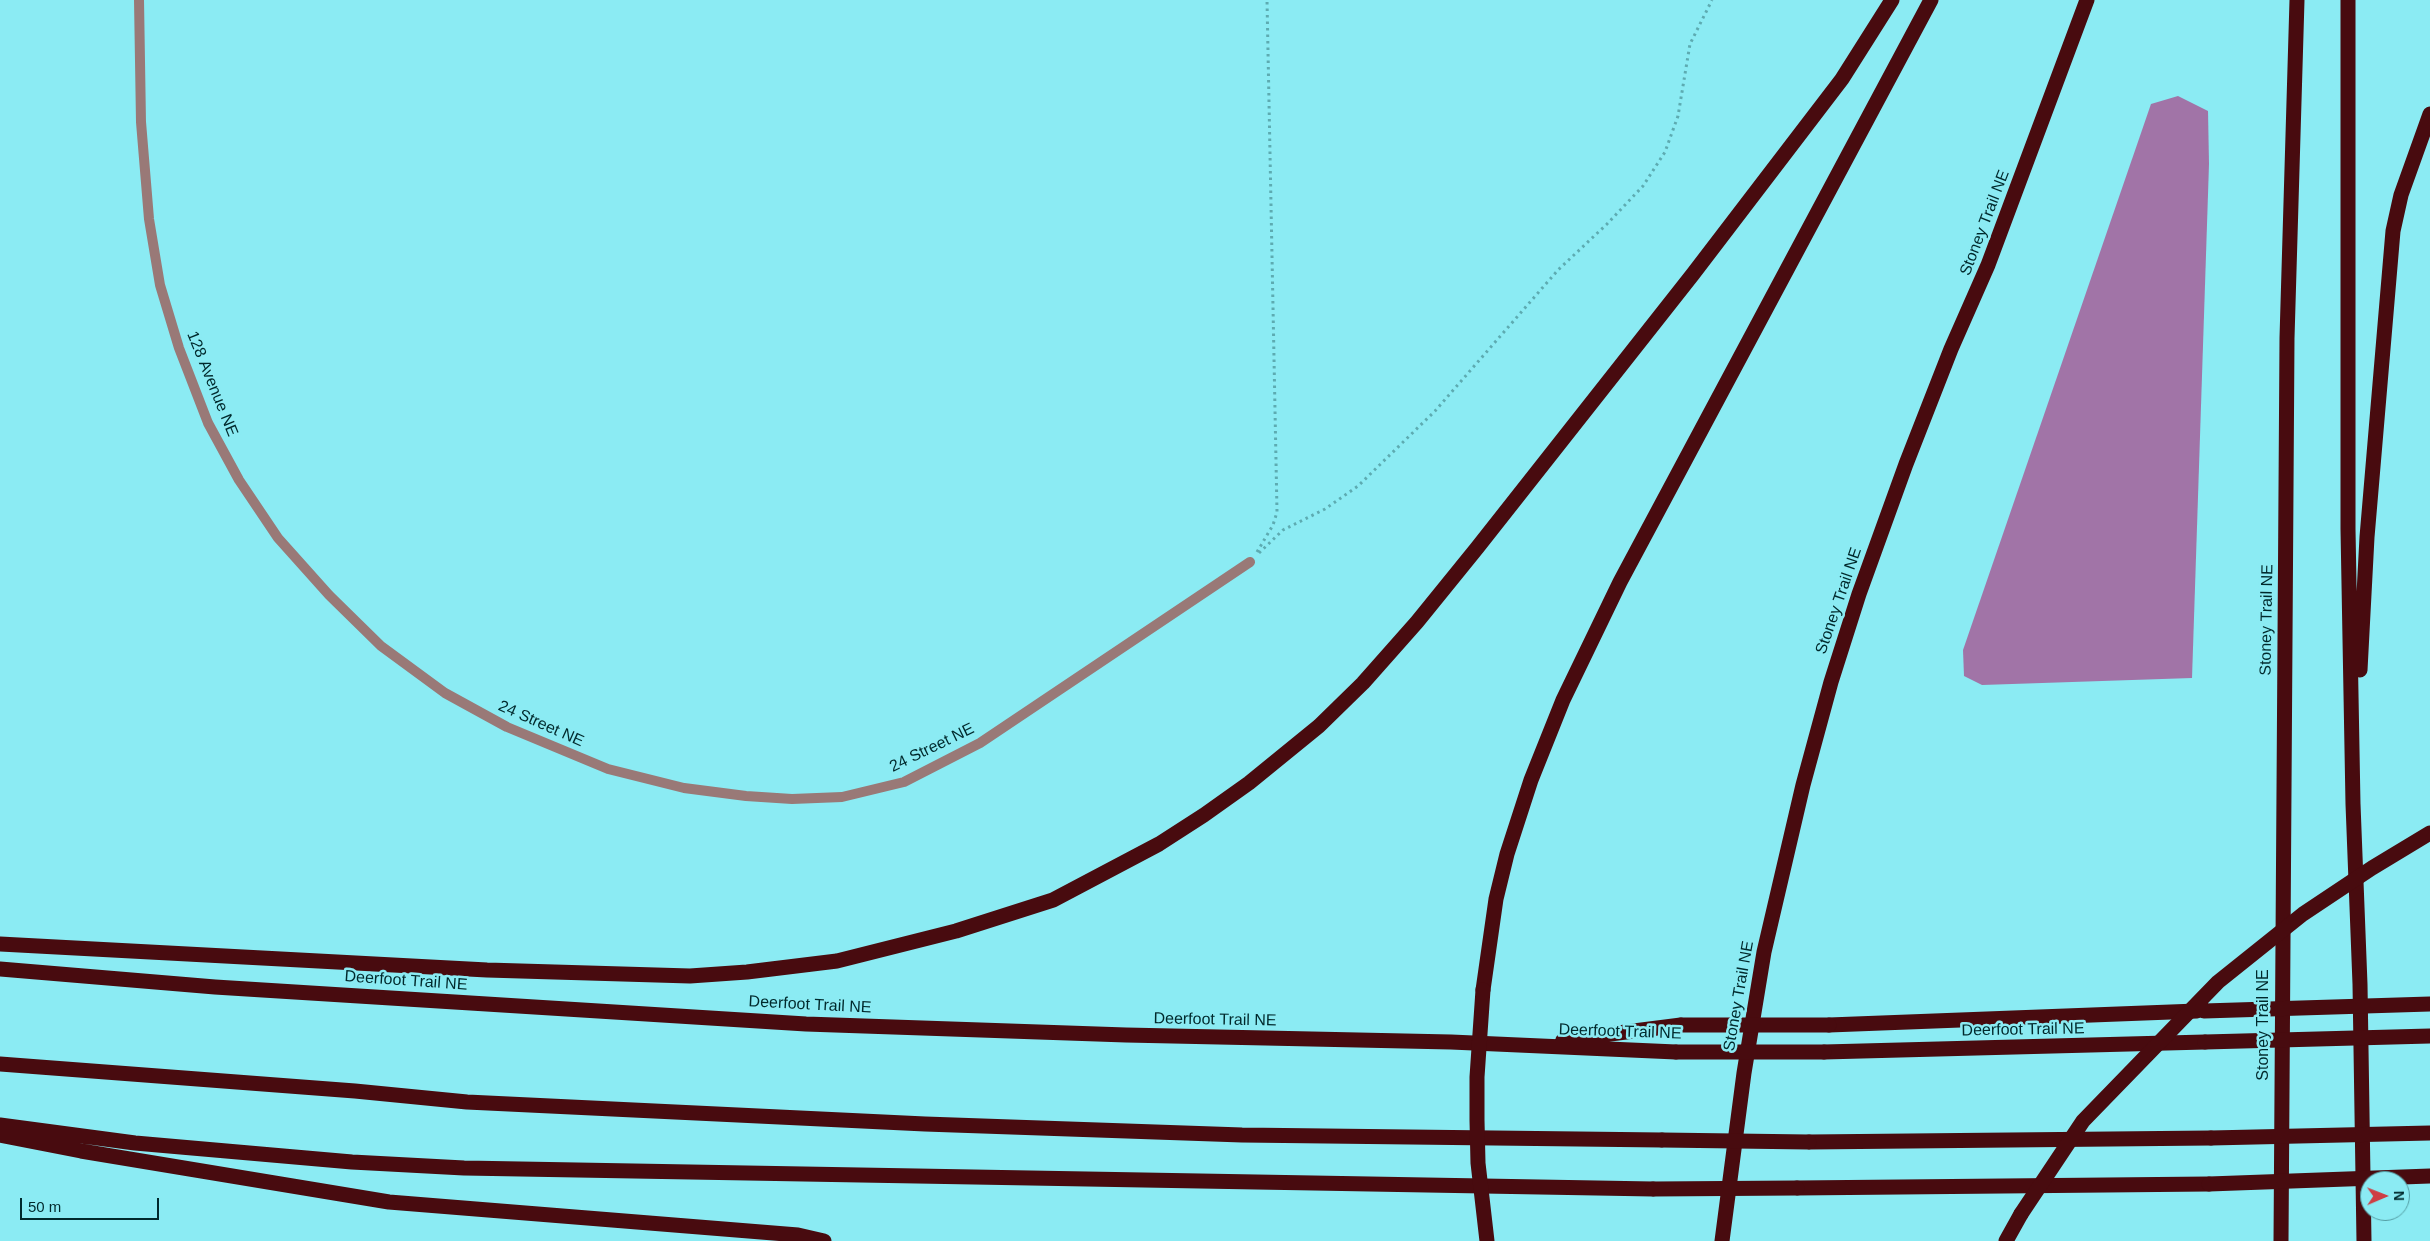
<!DOCTYPE html>
<style>
body{margin:0}
#map{position:relative;width:2430px;height:1241px;overflow:hidden;background:#8bebf3;font-family:Arial,sans-serif}
canvas{display:block}
.north{position:absolute;left:2360px;top:1171px;width:50px;height:50px;box-sizing:border-box;background:#8bebf3;border:1px solid #539da3;border-radius:50%;rotate:89deg;font-size:14px;font-weight:700;line-height:20px;text-align:center;color:#00292c}
.north::after{content:'';display:block;margin:auto;width:18px;height:22px;background:#ce3e44;clip-path:polygon(50% 0,100% 100%,50% 72%,0 100%)}
.scale{position:absolute;left:20px;top:1198px;width:139px;height:22px;box-sizing:border-box;border:2px solid #00292c;border-top:0;padding-left:6px;font-size:15px;line-height:18px;white-space:nowrap;color:#00292c;-webkit-text-stroke:4px #8bebf3;paint-order:stroke}
</style>
<div id="map">
<canvas width="2430" height="1241"></canvas>
<div class="north">N</div>
<div class="scale">50 m</div>
</div>
<script>
const context = document.querySelector('canvas').getContext('2d');
context.lineJoin = 'round';
function fill(path, color) { context.fillStyle = color; context.fill(path, 'evenodd'); }
const shape = rows => new Path2D(rows.map(r => 'M' + r).join(''));
function trace(path, color, width, dash) { context.strokeStyle = color; context.lineWidth = width; context.lineCap = dash ? 'butt' : 'round'; context.setLineDash(dash || []); context.stroke(path); }
function drawText(font, color, halo, rows, align = 'center') {
  context.font = font + ' Arial,sans-serif'; context.lineWidth = 5; context.setLineDash([]); context.textBaseline = 'middle'; context.strokeStyle = halo; context.fillStyle = color; for (const [text, x, y, turn = 0] of rows) {
    context.save(); context.translate(x, y); context.rotate((+turn || 0) * Math.PI / 180); context.textAlign = isNaN(turn) ? turn : align; if (halo) context.strokeText(text, 0, 0); context.fillText(text, 0, 0); context.restore();
  }
}
const water = shape([
 [2178,96,2208,111,2209,164,2192,678,1982,685,1964,676,1963,650,2151,104]
]);
const path = shape([
 [1257,552,1273,525,1277,512,1267,0],
 [1259,553,1283,530,1325,509,1358,486,1435,411,1558,270,1607,224,1643,186,1665,152,1678,116,1690,44,1712,0]
]);
const minor = shape([
 [139,0,141,122,149,219,160,285,179,348,208,423,239,480,278,538,329,595,381,646,445,693,507,727,608,769,684,788,746,796,792,799,842,797,904,782,980,743,1250,562]
]);
const motorway = shape([
 [2348,0,2348,529,2353,804,2360,984,2364,1241],
 [2360,670,2367,537,2393,231,2401,195,2430,114],
 [0,944,487,970,690,976,747,972,837,961,956,931,1053,900,1159,844,1204,815,1249,783,1319,726,1363,683,1417,622,1477,548,1693,274,1842,79,1892,0],
 [0,969,215,987,806,1024,1126,1035,1451,1042,1676,1052],
 [1483,990,1496,899,1507,854,1531,780,1563,700,1620,582,1931,0],
 [1829,1025,2197,1011],
 [1563,1040,1681,1025],
 [1824,1052,2205,1042],
 [0,1064,355,1091,467,1102,925,1124,1242,1135,1662,1140],
 [0,1125,135,1143,352,1162,464,1168,1653,1189],
 [0,1135,81,1151,389,1202,798,1235,824,1241],
 [1809,1142,2211,1138],
 [1797,1188,2209,1184],
 [1722,1241,1744,1073,1764,952,1803,785,1831,682,1859,594,1906,464,1951,349,1988,265,2087,0],
 [2006,1241,2021,1214],
 [2281,1241,2287,338,2297,0]
]);
const motorwayBridge = shape([
 [1483,990,1477,1077,1477,1120,1478,1163,1487,1241],
 [2204,1011,2430,1004],
 [1681,1025,1829,1025],
 [2205,1042,2430,1036],
 [1676,1052,1824,1052],
 [2211,1138,2430,1133],
 [1662,1140,1809,1142],
 [2209,1184,2430,1176],
 [1653,1189,1797,1188],
 [2021,1214,2083,1121,2218,982,2303,914,2372,868,2430,833]
]);
const streetNames = [
 ["Stoney Trail NE",1985,223,-69],
 ["128 Avenue NE",212,384,68],
 ["Stoney Trail NE",1839,601,-71],
 ["Stoney Trail NE",2267,620,-89],
 ["24 Street NE",541,724,24],
 ["24 Street NE",932,748,-26],
 ["Deerfoot Trail NE",406,981,4],
 ["Stoney Trail NE",1739,996,-80],
 ["Deerfoot Trail NE",810,1005,3],
 ["Deerfoot Trail NE",1215,1020,1],
 ["Stoney Trail NE",2264,1025,-90],
 ["Deerfoot Trail NE",2023,1030,-1],
 ["Deerfoot Trail NE",1620,1032,2]
];
fill(water, '#a174a7');
trace(path, '#5dabb1', 3, [2.5, 4]);
trace(minor, '#997977', 10);
trace(motorway, '#480b0f', 15);
trace(motorwayBridge, '#480b0f', 15);
drawText('16px', '#00292c', '#8bebf3', streetNames);
</script>
